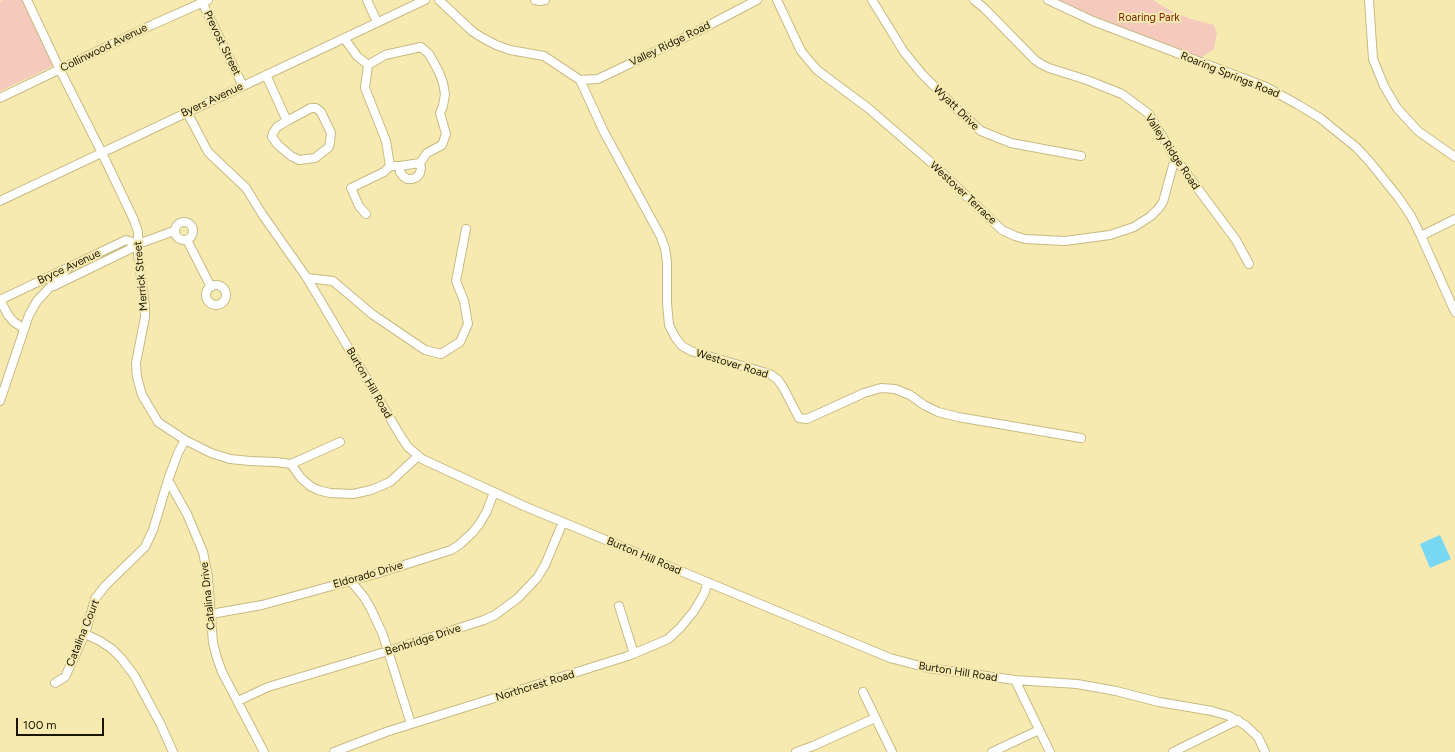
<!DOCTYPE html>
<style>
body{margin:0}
#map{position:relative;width:1455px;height:752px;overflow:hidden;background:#f6eab0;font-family:Figtree,sans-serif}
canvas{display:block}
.scale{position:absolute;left:16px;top:718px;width:88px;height:18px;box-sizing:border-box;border:2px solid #191501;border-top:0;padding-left:5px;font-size:12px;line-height:14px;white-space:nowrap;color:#191501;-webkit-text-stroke:3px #f6eab0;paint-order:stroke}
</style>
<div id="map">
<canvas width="1455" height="752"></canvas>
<div class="scale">100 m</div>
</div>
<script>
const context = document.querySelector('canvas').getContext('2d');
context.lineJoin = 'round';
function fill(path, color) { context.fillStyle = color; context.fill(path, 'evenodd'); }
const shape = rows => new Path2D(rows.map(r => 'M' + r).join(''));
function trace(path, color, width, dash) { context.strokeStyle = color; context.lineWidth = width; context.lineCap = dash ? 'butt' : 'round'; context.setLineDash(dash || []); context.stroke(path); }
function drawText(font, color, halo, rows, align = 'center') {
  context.font = font + ' Figtree,sans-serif'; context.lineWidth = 4; context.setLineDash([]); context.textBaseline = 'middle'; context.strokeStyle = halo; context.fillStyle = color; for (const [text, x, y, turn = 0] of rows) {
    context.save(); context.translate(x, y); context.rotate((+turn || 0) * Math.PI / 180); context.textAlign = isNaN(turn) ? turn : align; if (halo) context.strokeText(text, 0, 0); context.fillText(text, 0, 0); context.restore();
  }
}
const green = shape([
 [3,0,22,0,53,66,0,91,0,2],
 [1057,0,1153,0,1169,10,1191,19,1214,25,1217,33,1214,49,1199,59,1112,23,1079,11]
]);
const water = shape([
 [1440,535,1451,559,1430,568,1420,544]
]);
const minor = shape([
 [27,0,60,70,102,153,134,220,138,232,138,255,145,306,145,317,136,363,137,377,142,395,158,422,185,440,211,453,230,459,250,461,276,462,291,464,301,478,310,486,318,490,330,493,353,494,371,490,390,482,418,456],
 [201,0,243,86],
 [367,0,377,22],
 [439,0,472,31,481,37,496,45,510,50,544,56,580,80,604,132,660,235,665,248,667,262,667,303,669,325,675,337,682,346,691,351,770,374,778,380,784,389,799,418,807,419,864,393,881,388,895,389,910,395,924,405,938,412,958,417,1081,438],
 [535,0,540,1,545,0],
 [777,0,801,51,817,70,868,108,934,165,1002,230,1015,236,1025,239,1065,241,1110,235,1134,227,1151,216,1158,209,1163,202,1175,158],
 [872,0,904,52,922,74,957,109,981,131,1011,143,1081,156],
 [974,0,984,8,1035,60,1041,64,1049,68,1087,80,1122,94,1149,114,1175,158,1236,240,1249,264],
 [1048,0,1093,21,1266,87,1297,104,1320,118,1357,148,1369,161,1398,197,1411,216,1421,236,1455,312],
 [1369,0,1373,59,1384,86,1397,108,1418,131,1455,157],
 [344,38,357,56,368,65,365,88,386,141,390,166,384,172,351,188,359,206,366,214],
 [368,65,385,55,421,47,429,54,439,72,443,83,445,94,443,106,440,113,446,134,442,145,427,153,420,163,400,166,390,166],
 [266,75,287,121],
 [580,80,598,79,696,32,757,0],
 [0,98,152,25,208,0],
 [311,108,316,108,321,112,331,133,330,142,329,147,315,158,299,160,291,156,278,145,272,137,273,133,277,127,287,121,311,108],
 [187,112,208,152,246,188,262,214,307,278,400,435,408,447,422,459,524,506,890,658,928,668,1015,680,1077,684,1116,691,1159,702,1212,711,1229,716,1245,725,1258,737,1265,752],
 [400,166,400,172,403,176,407,179,412,179,417,177,420,173,421,168,420,163],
 [0,201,425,0],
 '175 231a9 9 0 1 1 18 0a9 9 0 1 1-18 0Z',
 [1421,236,1455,219],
 [187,240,211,287],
 [307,278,333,281,372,314,425,350,441,354,460,342,468,324,464,301,456,281,466,229],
 '206 295a10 10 0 1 1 20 0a10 10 0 1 1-20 0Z',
 [54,286,128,250,138,244,174,231],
 [0,300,126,240,138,244],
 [0,300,8,315,14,322,23,328],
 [0,401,29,315,37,301,68,268],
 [185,440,178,453,168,480,187,514,203,552,208,577,213,643,217,658,222,672,264,752],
 [291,464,340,442],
 [350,580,364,597,371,609,383,635,411,724],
 [619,606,634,654],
 [211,614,262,605,379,573,451,550,459,545,473,532,480,523,487,511,494,492],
 [85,634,100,641,112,649,121,658,127,666,134,675,160,723,173,752],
 [1015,680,1050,752],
 [55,683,65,677,85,634,95,599,105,586,145,547,153,530,168,480],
 [863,692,892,752],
 [238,701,268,687,388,651,484,620,495,615,518,598,537,578,545,565,563,522],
 [334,752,386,732,628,656,659,643,668,639,680,628,694,611,704,594,708,582],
 [796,752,813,746,875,718],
 [992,752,1039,730],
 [1173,752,1238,720]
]);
const parkNames = [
 ["Roaring Park",1149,18]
];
const streetNames = [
 ["Prevost Street",222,43,64],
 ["Valley Ridge Road",670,44,-26],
 ["Collinwood Avenue",104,48,-26],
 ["Roaring Springs Road",1230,75,22],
 ["Byers Avenue",212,100,-25],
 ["Wyatt Drive",956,108,44],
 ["Valley Ridge Road",1172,152,56],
 ["Westover Terrace",963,193,43],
 ["Bryce Avenue",69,267,-25],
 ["Merrick Street",141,276,-95],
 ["Westover Road",732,364,17],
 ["Burton Hill Road",369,383,60],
 ["Burton Hill Road",644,556,23],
 ["Eldorado Drive",368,575,-16],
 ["Catalina Drive",208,596,-96],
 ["Catalina Court",83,633,-68],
 ["Benbridge Drive",423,640,-18],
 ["Burton Hill Road",958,672,9],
 ["Northcrest Road",535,686,-17]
];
fill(green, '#f5cabd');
fill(water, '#78d8f2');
trace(minor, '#c7bb83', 10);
trace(minor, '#fff', 8);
drawText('11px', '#7a2101', '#f6eab0', parkNames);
drawText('11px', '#191501', '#f6eab0', streetNames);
</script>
